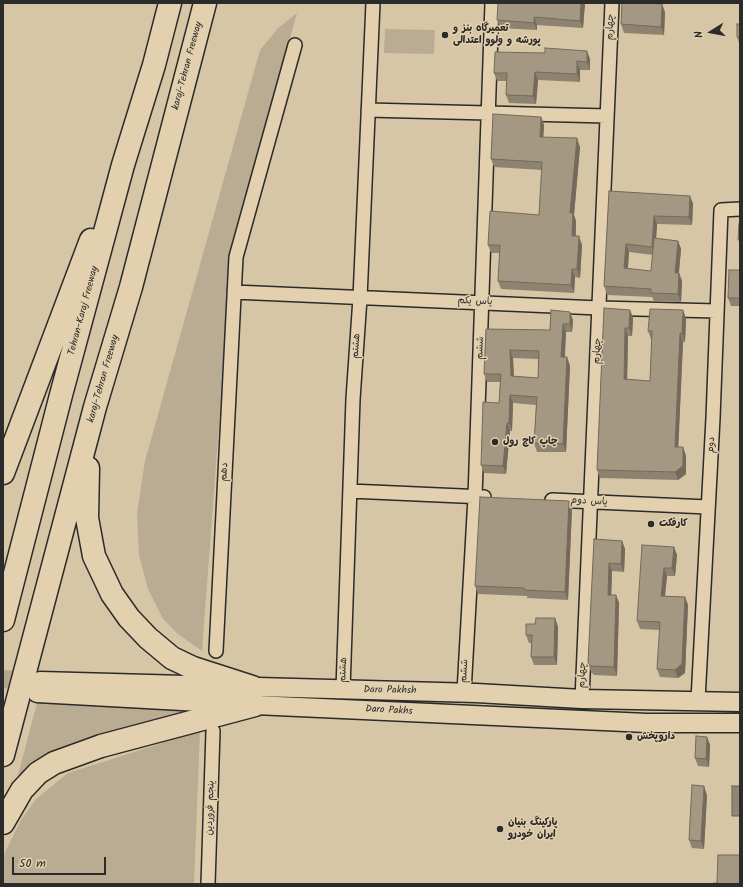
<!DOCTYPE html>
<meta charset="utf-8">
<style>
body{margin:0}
#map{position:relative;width:743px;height:887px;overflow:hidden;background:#d7c6a6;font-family:Kalam,sans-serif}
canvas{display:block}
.frame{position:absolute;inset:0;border:4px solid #2b2b2b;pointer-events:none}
.north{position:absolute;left:691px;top:12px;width:40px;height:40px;-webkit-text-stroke:3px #e2d0ae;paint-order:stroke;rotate:259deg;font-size:11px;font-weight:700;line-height:16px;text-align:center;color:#2b2b2b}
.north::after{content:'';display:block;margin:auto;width:14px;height:18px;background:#2b2b2b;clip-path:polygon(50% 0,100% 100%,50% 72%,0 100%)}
.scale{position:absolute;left:12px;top:857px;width:94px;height:18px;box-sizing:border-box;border:2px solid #2b2b2b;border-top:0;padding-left:5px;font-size:12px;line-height:14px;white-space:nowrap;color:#2b2b2b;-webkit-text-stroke:3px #e2d0ae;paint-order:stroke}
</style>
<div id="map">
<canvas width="743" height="887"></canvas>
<div class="frame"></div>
<div class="north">N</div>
<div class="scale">50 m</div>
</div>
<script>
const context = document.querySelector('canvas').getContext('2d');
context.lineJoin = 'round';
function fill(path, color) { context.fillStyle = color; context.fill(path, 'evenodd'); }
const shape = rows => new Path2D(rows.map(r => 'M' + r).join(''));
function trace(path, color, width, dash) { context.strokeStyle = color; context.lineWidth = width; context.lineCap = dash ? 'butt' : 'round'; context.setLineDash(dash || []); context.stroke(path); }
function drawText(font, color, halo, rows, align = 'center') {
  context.font = font + ' Kalam,"Playpen Sans Arabic",sans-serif'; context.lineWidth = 3; context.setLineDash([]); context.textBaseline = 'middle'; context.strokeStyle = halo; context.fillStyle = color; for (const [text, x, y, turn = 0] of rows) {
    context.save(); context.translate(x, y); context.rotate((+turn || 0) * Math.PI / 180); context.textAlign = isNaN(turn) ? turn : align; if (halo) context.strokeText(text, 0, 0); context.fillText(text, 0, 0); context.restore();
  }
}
const green = shape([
 [297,13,266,124,229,291,202,651,178,634,163,619,148,589,139,555,137,513,145,461,260,50,278,28],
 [385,29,435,30,434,54,384,53],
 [38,699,187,711,154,726,50,757,17,779],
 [200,731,194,884,3,884,3,856,21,820,36,799,68,773]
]);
const water = shape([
 [732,786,740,786,740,816,732,816,732,786]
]);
const secondaryTunnel = shape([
 [3,679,35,681]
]);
const street = shape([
 [368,110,607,116],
 [234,292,599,308,717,311],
 [350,491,484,497],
 [552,500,708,507],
 [216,651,236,257,295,45],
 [343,689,353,399,360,298,373,3],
 [464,692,475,497,492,3],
 [582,699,612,3],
 [698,700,713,418,721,210,740,209],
 [208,884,213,731]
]);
const secondary = shape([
 [40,681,476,693,582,699,740,702],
 [37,693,255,705,647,723,740,723]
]);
const highway = shape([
 [88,468,87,518,94,556,112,594,129,618,148,638,172,658,193,668,252,687],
 [3,473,91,240],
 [3,620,61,395,123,165,154,65,170,3],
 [3,755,95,407,131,287,205,3],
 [3,823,22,790,38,773,54,763,101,746,255,705]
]);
const wall = shape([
 [498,3,585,3,583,28,537,25,537,30,500,28,497,20],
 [665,12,664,35,624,33,621,24],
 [740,24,740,46,737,37],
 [590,59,590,70,580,70,580,82,538,80,536,104,509,103,506,95,507,81,497,81,494,73],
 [541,117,544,125,543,137,580,147,574,215,576,221,576,236,582,245,580,278,575,277,574,293,501,289,498,281,500,253,491,253,488,245,539,215,542,170,494,167,491,159],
 [609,191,690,196,693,204,692,225,657,224,656,239,678,241,681,249,679,273,682,281,681,302,654,301,652,297,607,295,604,286],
 [629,252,653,255,651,271,628,269],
 [740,270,740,306,731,306,728,298],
 [604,308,630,310,633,318,632,336,628,336,627,379,650,381,652,339,651,339,648,331,686,318,685,342,683,342,678,447,683,447,686,456,686,474,678,480,600,478,597,470],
 [551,310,573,320,572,332,566,332,565,357,567,357,570,366,566,452,537,452,534,443,536,405,513,403,512,431,510,431,506,474,484,473,481,465,499,403,500,382,487,382,484,374,486,329,550,330],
 [513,358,538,359,538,378,514,376],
 [572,509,568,600,527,598,527,596,478,594,475,586],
 [594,539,622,541,625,549,624,572,612,571,611,595,616,595,619,603,617,676,594,675,591,672,588,663],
 [674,547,677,555,675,576,667,576,665,596,685,597,688,605,685,673,678,678,660,677,657,669,660,630,640,629,637,621],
 [555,618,558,627,557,665,534,665,531,657,531,643,529,643,526,635],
 [707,737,710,745,709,767,698,766,695,758],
 [707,795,704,849,692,848,689,840]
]);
const shadedWall = shape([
 [581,3,585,3,583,28,580,21],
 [662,4,665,12,664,35,661,27],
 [534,17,537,25,537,30,534,23],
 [587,51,590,59,590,70,587,62],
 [577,61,580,70,580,82,577,74],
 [535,72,538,80,536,104,533,96],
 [541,117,544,125,543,145,540,137],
 [577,138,580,147,574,215,576,221,575,244,572,236,570,213],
 [690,196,693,204,692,225,689,217],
 [654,216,657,224,655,255,652,247],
 [579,236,582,245,580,278,577,269],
 [678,241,681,249,678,281,675,273],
 [626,244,629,252,627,277,624,268],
 [572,269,575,277,574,293,571,285],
 [679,273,682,281,681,302,678,294],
 [630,310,633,318,632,336,629,328],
 [683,310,686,318,685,342,682,334],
 [570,312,573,320,572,332,570,324],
 [563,324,566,332,564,365,561,357],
 [625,328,628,336,627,387,624,379],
 [680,333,683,342,678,455,675,447],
 [510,350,513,358,514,384,511,376],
 [567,357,570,366,566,452,563,444],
 [510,395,513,403,512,431,509,423],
 [507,423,510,431,506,474,503,466],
 [683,447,686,456,686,474,678,480,675,472],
 [569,501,572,509,568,600,565,592],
 [622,541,625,549,624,572,621,564],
 [674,547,677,555,675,576,672,568],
 [609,563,612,571,611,603,608,595],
 [664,568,667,576,664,604,661,596],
 [616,595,619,603,617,676,614,667],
 [685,597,688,605,685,673,678,678,675,670],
 [555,618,558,627,557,665,554,657],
 [707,737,710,745,709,767,706,759],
 [704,786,707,795,704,849,701,841]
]);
const building = shape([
 [498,3,581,3,580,21,534,17,534,23,497,20,498,3],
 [622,3,644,3,662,4,661,27,621,24,622,3],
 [737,24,740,24,740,38,737,37,737,24],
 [545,48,587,51,587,62,577,61,577,74,535,72,533,96,506,95,507,73,494,73,495,52,545,53,545,48],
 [493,114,541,117,540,137,577,138,570,213,573,213,572,236,579,236,577,269,572,269,571,285,498,281,500,245,488,245,490,211,539,215,542,162,491,159,493,114],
 [609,191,690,196,689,217,654,216,652,247,626,244,624,268,651,271,654,238,678,241,675,273,679,273,678,294,651,293,651,289,604,286,609,191],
 [739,224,740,224,740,240,738,240,739,224],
 [729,270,740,270,740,298,728,298,729,270],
 [604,308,630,310,629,328,625,328,624,379,650,381,652,331,648,331,650,309,683,310,682,334,680,333,675,447,683,447,683,466,675,472,597,470,604,308],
 [551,310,570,312,570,324,563,324,561,357,567,357,563,444,534,443,537,397,510,395,509,423,507,423,503,466,481,465,483,402,499,403,501,374,484,374,486,329,550,330,551,310],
 [510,350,539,351,538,378,511,376,510,350],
 [480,497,569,501,565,592,524,590,524,588,475,586,480,497],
 [594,539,622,541,621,564,609,563,608,595,616,595,614,667,591,666,588,663,594,539],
 [642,545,674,547,672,568,664,568,661,596,685,597,682,664,675,670,657,669,660,622,637,621,642,545],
 [536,618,555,618,554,657,531,657,532,635,526,635,526,624,535,624,536,618],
 [696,736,707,737,706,759,695,758,696,736],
 [692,785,704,786,701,841,689,840,692,785],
 [718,855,740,855,740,884,713,884,713,883,717,883,718,855]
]);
const markers = [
 [445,35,4,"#2b2b2b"],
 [495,442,4,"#2b2b2b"],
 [651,524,4,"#2b2b2b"],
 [629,737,4,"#2b2b2b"],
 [500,829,4,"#2b2b2b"]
];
const streetNames = [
 ["چهارم",611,27,-88],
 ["karaj-Tehran Freeway",188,66,-75],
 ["یاس یکم",475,302,2],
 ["Tehran-Karaj Freeway",84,311,-75],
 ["هشتم",357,346,-86],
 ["ششم",481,348,-88],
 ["چهارم",598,351,-87],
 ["karaj-Tehran Freeway",104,379,-74],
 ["دوم",712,445,-87],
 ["دهم",225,472,-87],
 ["یاس دوم",589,502,3],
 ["هشتم",344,670,-88],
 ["ششم",465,671,-87],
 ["چهارم",583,675,-88],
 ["Daro Pakhsh",390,691,1],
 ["Daro Pakhs",389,711,3],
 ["پنجم فروردین",211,808,-88]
];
const poiNames = [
 ["تعمیرگاه بنز و",453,29],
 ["پورشه و ولوو اعتدالی",453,41],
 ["چاپ کاج رول",503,442],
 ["کارفکت",659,524],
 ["داروپخش",637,737],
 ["پارکینگ بنیان",508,823],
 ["ایران خودرو",508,835]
];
fill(green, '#baac92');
fill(water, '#908674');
trace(water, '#686257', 1);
trace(secondaryTunnel, '#b5a78d', 18, [18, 9]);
trace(street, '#2b2b2b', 16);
trace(secondary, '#2b2b2b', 21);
trace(highway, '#2b2b2b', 25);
trace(street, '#e2d0ae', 13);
trace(secondary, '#e2d0ae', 18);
trace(highway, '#e2d0ae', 22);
fill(wall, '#8d8370');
fill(shadedWall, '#736a5b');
fill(building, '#a49882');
trace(building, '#736a5b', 1);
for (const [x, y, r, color] of markers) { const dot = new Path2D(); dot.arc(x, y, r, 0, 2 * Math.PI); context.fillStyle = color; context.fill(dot); trace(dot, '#e2d0ae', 1.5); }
drawText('10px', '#2b2b2b', '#e2d0ae', streetNames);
drawText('bold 10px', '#2b2b2b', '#e2d0ae', poiNames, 'left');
</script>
